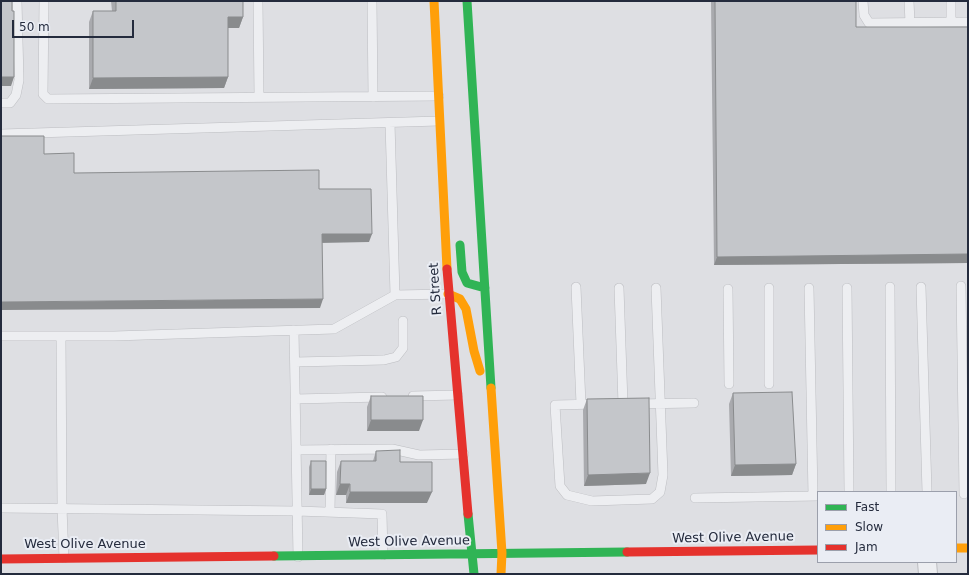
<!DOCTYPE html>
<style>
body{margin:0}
#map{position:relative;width:969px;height:575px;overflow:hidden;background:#dedfe3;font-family:"DejaVu Sans",sans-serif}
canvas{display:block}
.frame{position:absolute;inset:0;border:2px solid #242b3d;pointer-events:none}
.legend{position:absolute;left:817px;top:491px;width:140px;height:72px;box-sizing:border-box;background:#eaedf4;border:1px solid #9b9fab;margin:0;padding:5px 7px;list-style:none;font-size:12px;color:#242b3d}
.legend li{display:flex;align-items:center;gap:8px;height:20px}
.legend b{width:20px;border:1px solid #9b9fab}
.scale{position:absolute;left:12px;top:20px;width:122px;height:18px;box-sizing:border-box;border:2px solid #242b3d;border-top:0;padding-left:5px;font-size:12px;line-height:14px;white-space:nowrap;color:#242b3d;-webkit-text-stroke:3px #eaedf4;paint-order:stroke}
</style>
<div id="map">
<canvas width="969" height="575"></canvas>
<div class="frame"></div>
<ul class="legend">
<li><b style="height:5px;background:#30b455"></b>Fast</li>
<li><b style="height:5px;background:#ff9f0a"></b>Slow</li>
<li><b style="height:5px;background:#e5322d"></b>Jam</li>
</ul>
<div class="scale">50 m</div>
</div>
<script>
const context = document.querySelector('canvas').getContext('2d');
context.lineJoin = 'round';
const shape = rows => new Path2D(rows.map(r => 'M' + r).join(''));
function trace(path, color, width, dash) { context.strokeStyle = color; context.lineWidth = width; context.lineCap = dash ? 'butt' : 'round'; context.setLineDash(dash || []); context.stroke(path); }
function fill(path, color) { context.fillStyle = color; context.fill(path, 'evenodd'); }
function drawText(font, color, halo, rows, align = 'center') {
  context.font = font + ' "DejaVu Sans",sans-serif'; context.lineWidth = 4; context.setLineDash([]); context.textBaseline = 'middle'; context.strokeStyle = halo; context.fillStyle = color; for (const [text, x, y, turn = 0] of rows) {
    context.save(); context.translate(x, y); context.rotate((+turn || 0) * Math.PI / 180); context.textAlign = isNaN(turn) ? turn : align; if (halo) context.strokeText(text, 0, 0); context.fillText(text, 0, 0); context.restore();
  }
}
const lane = shape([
 [44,1,43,94,48,99,439,96],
 [258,1,259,97],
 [372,1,373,97],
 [863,1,864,15,869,23,968,22],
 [909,1,910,23],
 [951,1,951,22],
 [1,103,10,103,16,95,19,80,17,1],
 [390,123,395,295],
 [1,134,439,121],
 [961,286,964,494],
 [576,287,581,404],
 [890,287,891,492],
 [921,287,927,492],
 [619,288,623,404],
 [809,288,813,496],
 [847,288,849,492],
 [728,289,729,384],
 [294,330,298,557],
 [1,336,114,336,334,329,395,295,448,294],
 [61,336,62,508,64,558],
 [295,362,384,360,396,357,403,348,403,321],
 [769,384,769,288],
 [413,396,458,395],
 [295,399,382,397],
 [597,404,555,405,560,486,567,495,592,501,652,499,660,492,663,475,656,288],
 [637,404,694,403],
 [296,450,392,449,419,455,464,454],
 [695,498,818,496],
 [1,508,297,511,382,514,383,555],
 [330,512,331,449]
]);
const street = shape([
 [927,562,928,574]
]);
const fast = shape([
 [467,1,491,388],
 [460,245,462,272,467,283,485,288],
 [468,514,474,574],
 [274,556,627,552]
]);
const slow = shape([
 [434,1,447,269],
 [448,294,460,299,466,309,474,351,480,371],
 [491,388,502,553,501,574],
 [956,548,968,548]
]);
const jam = shape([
 [447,269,468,514],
 [627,552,818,550],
 [1,559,274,556]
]);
const wall = shape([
 [111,1,243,1,243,17,239,28,228,28,228,77,224,88,89,89,89,22,93,11,112,11],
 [711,1,856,1,856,27,968,27,968,263,714,265],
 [733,393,796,464,792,475,731,476,729,404],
 [371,396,419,431,367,431,367,407],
 [587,399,646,484,584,486,583,410],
 [376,451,400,462,427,503,346,503,346,495,336,495,337,472,341,461,373,461],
 [311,461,326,489,324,495,309,495,309,467]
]);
const shadedWall = shape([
 [228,17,243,17,239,28,224,28],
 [1,77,14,77,11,86,1,86],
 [228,77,224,88,89,89,93,78],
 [322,234,372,234,369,242,319,243],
 [968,254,968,263,714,265,717,257],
 [323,299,320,308,1,310,1,302],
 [371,420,423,420,419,431,367,431],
 [796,464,792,475,731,476,735,465],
 [650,473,646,484,584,486,588,475],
 [340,484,350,484,346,495,336,495],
 [311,489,326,489,324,495,309,495],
 [350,492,432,492,427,503,346,503]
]);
const building = shape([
 [1,1,12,1,12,11,14,11,14,77,1,77,1,1],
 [116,1,243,1,243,17,228,17,228,77,93,78,93,11,116,11,116,1],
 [715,1,856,1,856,27,968,27,968,254,717,257,715,1],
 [1,136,44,136,44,154,74,153,74,173,319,170,319,189,371,189,372,234,322,234,323,299,1,302,1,136],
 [792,392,796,464,735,465,733,393,792,392],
 [371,396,423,396,423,420,371,420,371,396],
 [649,398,650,473,588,475,587,399,649,398],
 [400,450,400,462,432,462,432,492,350,492,350,484,340,484,341,461,376,461,376,451,400,450],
 [311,461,326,461,326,489,311,489,311,461]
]);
const streetNames = [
 ["R Street",436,289,-94],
 ["West Olive Avenue",733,538,-1],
 ["West Olive Avenue",409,542,-1],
 ["West Olive Avenue",85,545]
];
trace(lane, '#bcbdc1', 10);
trace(street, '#bcbdc1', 20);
trace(lane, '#edeef1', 9);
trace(street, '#edeef1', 18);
trace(fast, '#30b455', 9);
trace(slow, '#ff9f0a', 9);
trace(jam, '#e5322d', 9);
fill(wall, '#a9aaae');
fill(shadedWall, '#898b8d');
fill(building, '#c4c6ca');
trace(building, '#898b8d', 1);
drawText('13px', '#242b3d', '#eaedf4', streetNames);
</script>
